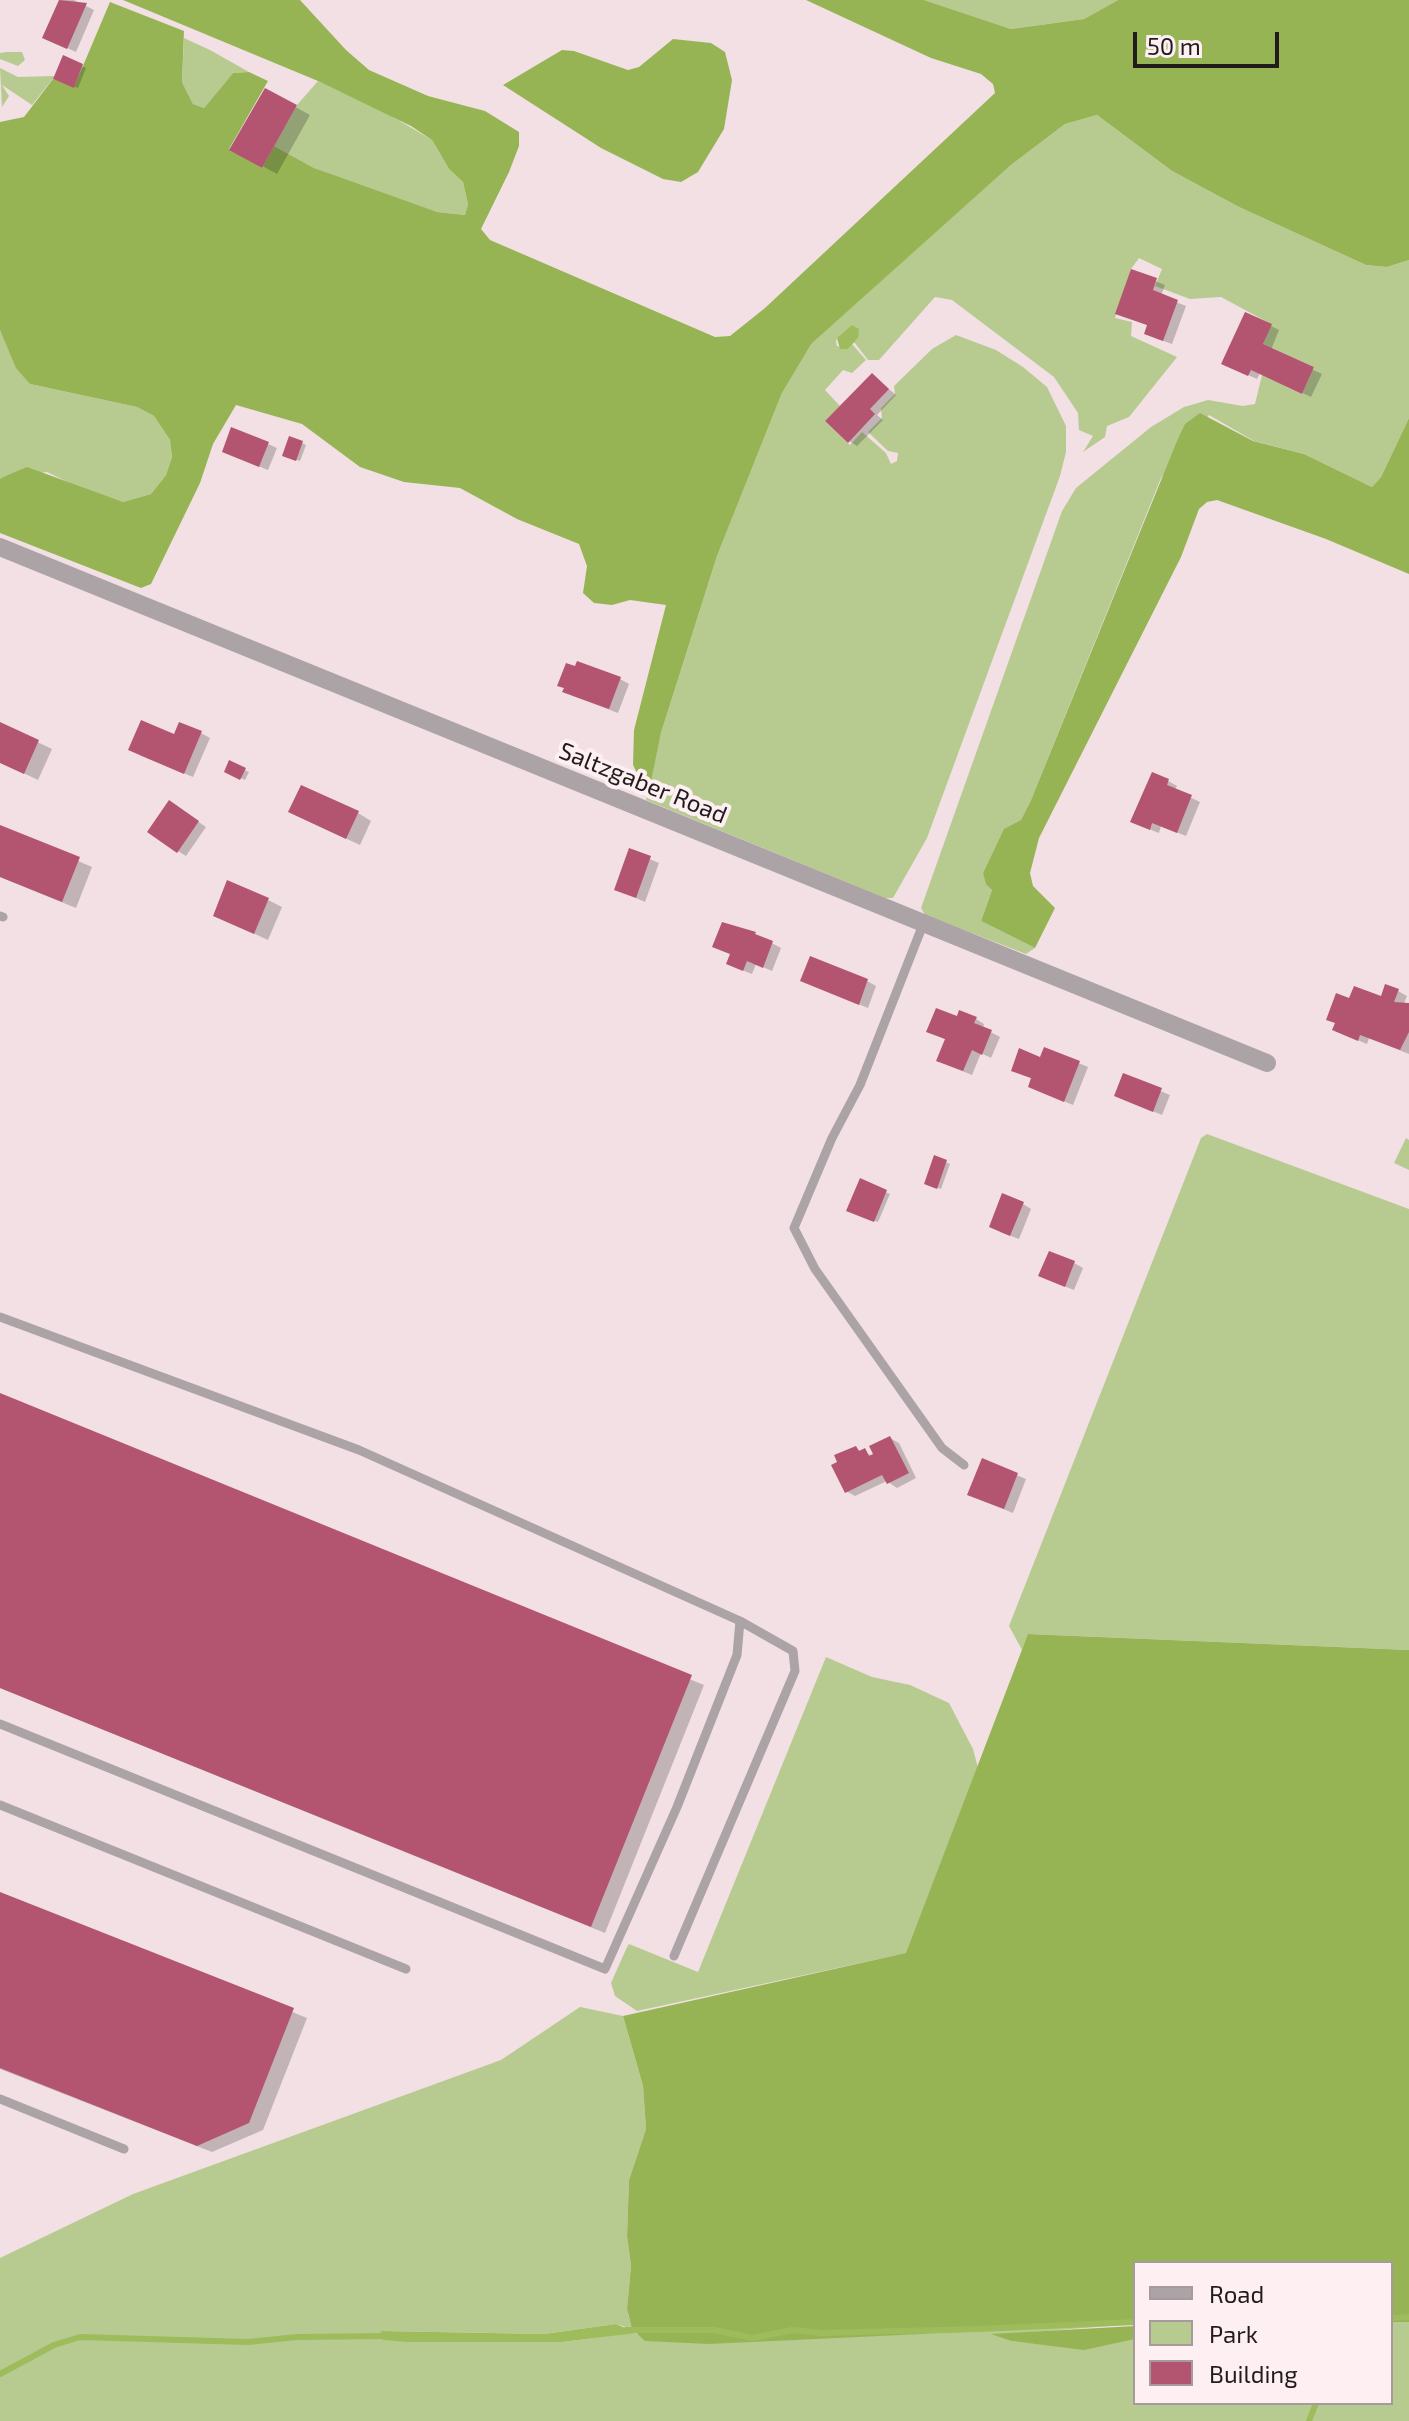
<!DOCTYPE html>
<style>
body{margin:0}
#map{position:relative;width:1409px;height:2421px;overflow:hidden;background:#f2e0e4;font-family:"Exo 2",sans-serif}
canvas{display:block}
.legend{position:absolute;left:1133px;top:2261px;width:260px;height:144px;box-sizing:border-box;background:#fdeff2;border:2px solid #a59a9c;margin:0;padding:10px 14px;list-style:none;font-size:24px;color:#211b1c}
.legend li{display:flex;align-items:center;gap:16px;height:40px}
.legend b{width:40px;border:2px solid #a59a9c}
.scale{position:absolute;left:1133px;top:32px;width:146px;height:36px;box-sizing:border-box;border:4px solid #211b1c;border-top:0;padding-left:10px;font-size:24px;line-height:28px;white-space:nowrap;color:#211b1c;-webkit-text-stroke:6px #fdeff2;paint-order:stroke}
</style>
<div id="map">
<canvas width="1409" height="2421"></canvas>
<ul class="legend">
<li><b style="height:10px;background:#aba3a5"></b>Road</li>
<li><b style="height:22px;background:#b7cb91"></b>Park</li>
<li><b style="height:22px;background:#b35470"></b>Building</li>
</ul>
<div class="scale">50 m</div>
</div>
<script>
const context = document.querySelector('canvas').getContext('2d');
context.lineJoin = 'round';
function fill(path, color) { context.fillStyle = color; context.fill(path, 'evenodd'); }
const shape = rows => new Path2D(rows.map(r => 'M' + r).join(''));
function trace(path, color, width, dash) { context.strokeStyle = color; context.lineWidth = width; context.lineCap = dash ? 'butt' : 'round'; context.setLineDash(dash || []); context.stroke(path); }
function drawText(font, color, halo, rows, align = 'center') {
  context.font = font + ' "Exo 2",sans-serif'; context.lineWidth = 8; context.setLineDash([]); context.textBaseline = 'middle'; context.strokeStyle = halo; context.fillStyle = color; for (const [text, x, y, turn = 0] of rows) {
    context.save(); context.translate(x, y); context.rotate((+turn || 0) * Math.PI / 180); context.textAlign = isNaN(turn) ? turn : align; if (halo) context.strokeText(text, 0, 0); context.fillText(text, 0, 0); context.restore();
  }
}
const green = shape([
 [924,0,1118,0,1084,19,1011,29],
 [184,38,210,50,249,72,233,73,204,108,193,104,182,82],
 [6,52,22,52,25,60,18,66,0,59,0,53],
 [0,68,18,77,55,76,32,105,2,85,9,96,2,107],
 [318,81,388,114,432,140,449,169,463,182,468,204,465,215,437,212,402,202,314,168,274,146,297,105],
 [1097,115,1172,171,1239,207,1366,265,1387,267,1409,260,1409,418,1381,477,1372,487,1304,454,1254,441,1209,415,1161,478,1031,800,1021,820,1004,830,983,873,992,890,981,921,1035,948,1026,954,925,915,921,908,1062,511,1076,488,1151,427,1184,407,1208,400,1243,406,1255,404,1262,375,1302,394,1314,367,1263,344,1271,324,1221,297,1190,299,1155,286,1162,269,1139,258,1131,269,1115,318,1132,322,1131,336,1177,357,1129,417,1107,426,1105,437,1083,452,1093,436,1079,430,1078,413,1054,377,952,300,935,297,879,360,868,360,854,342,858,338,837,338,836,342,837,346,848,349,852,344,866,360,852,373,843,370,825,390,840,406,825,421,850,445,862,432,886,453,891,464,897,461,898,453,888,451,868,432,882,418,881,408,895,394,894,386,932,349,956,335,996,350,1023,367,1047,387,1066,426,1066,452,1060,476,927,838,893,898,885,898,646,800,661,733,717,556,782,393,810,344,1011,165,1065,124],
 [0,330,30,384,137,407,154,416,170,440,172,457,166,475,151,494,123,502,88,492,47,472,0,479],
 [1207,1134,1409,1209,1409,1650,1029,1634,1022,1650,1009,1626,1201,1138],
 [1406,1138,1409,1140,1409,1170,1394,1163],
 [826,1657,872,1677,910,1685,949,1703,973,1749,978,1768,907,1953,637,2011,615,1996,611,1983,627,1947,629,1944,698,1972],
 [580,2007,623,2016,643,2086,646,2129,629,2180,627,2236,631,2266,627,2309,632,2329,616,2324,544,2334,382,2331,383,2340,562,2342,633,2333,652,2336,918,2334,1135,2324,996,2335,1011,2341,1059,2346,1135,2339,1135,2403,1391,2403,1391,2322,1409,2322,1409,2421,0,2421,0,2258,133,2194,501,2060]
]);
const forest = shape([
 [123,0,300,0,346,50,369,70,428,96,485,111,519,132,519,146,509,172,481,229,490,240,715,337,730,336,765,308,995,93,993,84,981,74,931,58,806,0,924,0,1011,29,1084,19,1118,0,1409,0,1409,260,1387,267,1366,265,1239,207,1172,171,1097,115,1065,124,1011,165,811,344,782,393,717,556,661,733,650,786,640,779,633,765,634,730,666,605,630,600,612,605,594,603,583,593,587,566,579,544,517,519,460,488,404,482,360,467,302,424,236,405,213,444,200,483,151,584,141,588,0,533,0,479,8,475,27,467,123,502,151,494,166,475,172,457,170,440,154,416,137,407,30,384,16,368,0,330,0,122,24,117,53,79,74,87,110,2,184,31,182,82,193,104,204,108,233,73,249,72,268,81,229,149,262,168,274,146,314,168,437,212,465,215,468,204,463,182,449,169,432,140,411,126,318,81],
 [673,39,711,43,725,52,732,80,724,129,698,172,681,182,663,179,601,148,503,85,562,50,574,51,628,70,639,67],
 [1200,413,1253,441,1304,454,1372,487,1381,477,1409,418,1409,574,1326,539,1217,500,1207,502,1199,509,1181,557,1039,838,1030,873,1033,886,1055,908,1035,948,981,921,992,890,986,884,983,873,1004,829,1021,820,1031,800,1177,441,1185,424],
 [1028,1634,1409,1650,1409,2322,1391,2322,1391,2263,1135,2263,1135,2324,709,2344,645,2341,632,2329,627,2309,631,2266,627,2236,629,2180,646,2129,643,2086,623,2016,906,1953],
 [1135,2326,1135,2339,1084,2350,1011,2341,991,2334]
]);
const water = shape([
 [852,325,859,329,858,338,848,349,840,349,837,338],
 [616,2324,637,2333,562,2342,407,2342,383,2340,381,2331,544,2334]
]);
const shadow = shape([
 [61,0,74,0,94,10,76,52,45,38],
 [64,58,86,68,78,88,59,80],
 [265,90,310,115,277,174,232,149],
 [1134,272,1165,285,1161,296,1186,306,1172,344,1155,338,1149,326,1117,313],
 [1271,326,1279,330,1271,350,1322,374,1311,397,1260,373,1257,379,1232,368],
 [872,375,896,395,877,415,883,420,857,446,849,441],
 [302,443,306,445,300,461,288,457],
 [268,444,277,448,268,470,233,456],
 [620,679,629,684,618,713,573,696,566,688],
 [0,724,52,749,38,780,0,762],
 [201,733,210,738,193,777,139,755],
 [230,763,249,772,245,780,226,771],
 [1168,781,1177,786,1175,790,1200,802,1186,836,1161,826,1159,833,1141,826],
 [178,808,206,827,186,856,178,851],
 [358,813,371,821,360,845,304,819],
 [0,827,92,867,76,908,0,877],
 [630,851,659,863,645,902,616,889],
 [268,900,282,907,268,940,215,916],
 [723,924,755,934,781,948,772,971,756,964,752,974,737,968,732,955,723,951],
 [867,981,876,986,868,1008,811,985],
 [1398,991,1407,996,1404,1003,1409,1005,1409,1054,1369,1038,1367,1044,1343,1034,1350,1001,1382,999],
 [976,1019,984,1024,983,1028,1000,1037,991,1058,981,1053,972,1075,947,1065,947,1040,928,1031],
 [1045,1049,1088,1067,1073,1105,1039,1091,1033,1079,1022,1075,1042,1059],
 [1125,1076,1170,1095,1162,1115,1125,1100],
 [936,1158,950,1164,941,1189,930,1185],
 [861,1181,890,1194,878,1222,852,1212],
 [1023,1204,1031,1209,1019,1239,1000,1232],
 [1074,1263,1083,1268,1074,1290,1049,1280],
 [0,1396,704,1685,605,1933,0,1688],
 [890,1438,899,1443,916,1478,897,1488,887,1481,855,1496,846,1491,856,1449,876,1457],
 [983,1461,1026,1479,1013,1513,978,1499],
 [0,1894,307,2018,263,2130,212,2152,0,2069]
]);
const stream = shape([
 [1391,2318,1409,2317],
 [626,2330,714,2330,753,2338,792,2330,822,2333,978,2329,1135,2322],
 [0,2374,54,2345,80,2337,248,2342,297,2337,387,2336],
 [1309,2421,1316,2403]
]);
const building = shape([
 [59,0,87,3,67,49,42,38],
 [63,55,83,64,74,88,53,79],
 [265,88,297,105,262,168,229,150],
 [1131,269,1157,278,1153,290,1178,300,1163,341,1144,334,1147,325,1115,314],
 [1245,312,1272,324,1263,344,1314,367,1302,394,1251,370,1248,376,1221,364],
 [872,373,889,389,870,409,875,414,848,443,825,421],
 [231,427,269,442,259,467,222,452],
 [289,436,303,441,296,461,282,456],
 [577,661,621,677,609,709,562,692,564,688,557,686,566,663,575,666],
 [141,720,174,734,179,722,202,731,184,774,128,750],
 [0,722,39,740,24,774,0,763],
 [229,760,246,768,240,780,224,772],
 [1152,772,1169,779,1167,785,1192,795,1177,833,1152,823,1150,830,1130,822],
 [301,785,359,811,346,839,288,812],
 [169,800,199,821,177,853,147,832],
 [0,825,80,857,62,902,0,877],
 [629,848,651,856,636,898,614,890],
 [227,880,269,898,254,934,213,916],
 [722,922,756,932,755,934,773,941,763,968,747,961,743,971,726,964,730,954,712,947],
 [810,956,868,979,859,1005,800,981],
 [1385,984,1399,989,1394,1002,1409,1003,1409,1032,1400,1050,1360,1035,1358,1041,1332,1030,1335,1023,1326,1020,1336,993,1349,998,1354,986,1381,996],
 [936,1008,957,1016,959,1010,977,1017,974,1023,992,1030,982,1055,972,1050,963,1071,936,1061,945,1039,926,1032],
 [1044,1047,1080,1061,1064,1102,1028,1087,1031,1078,1011,1071,1019,1048,1040,1057],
 [1123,1073,1162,1088,1153,1112,1114,1096],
 [934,1155,947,1160,937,1189,924,1184],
 [860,1178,887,1190,874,1222,846,1211],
 [1002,1193,1024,1202,1010,1236,989,1227],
 [1049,1251,1075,1261,1065,1287,1038,1276],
 [0,1393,692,1675,591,1927,0,1688],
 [890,1436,909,1473,887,1484,882,1475,845,1493,831,1465,837,1462,834,1455,856,1446,859,1451,865,1448,869,1456,873,1454,869,1446],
 [982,1458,1018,1473,1004,1509,967,1495],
 [0,1892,294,2008,249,2123,197,2146,0,2068]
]);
const service = shape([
 [0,916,3,917],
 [924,922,860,1085,832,1138,794,1228,815,1269,925,1424,942,1448,964,1465],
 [0,1317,359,1450,740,1621,737,1655,677,1807,605,1969,0,1724],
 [0,1805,406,1969],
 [674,1956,795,1671,793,1651,740,1621],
 [0,2099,124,2149]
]);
const minor = shape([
 [0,547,1267,1063]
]);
const streetNames = [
 ["Saltzgaber Road",643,783,22]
];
fill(green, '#b7cb91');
fill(forest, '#97b454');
fill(water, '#9ebc5c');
fill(shadow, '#0003');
trace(stream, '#9ebc5c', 6);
fill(building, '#b35470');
trace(service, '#aba3a5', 9);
trace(minor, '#aba3a5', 18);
drawText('24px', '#211b1c', '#fdeff2', streetNames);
</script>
